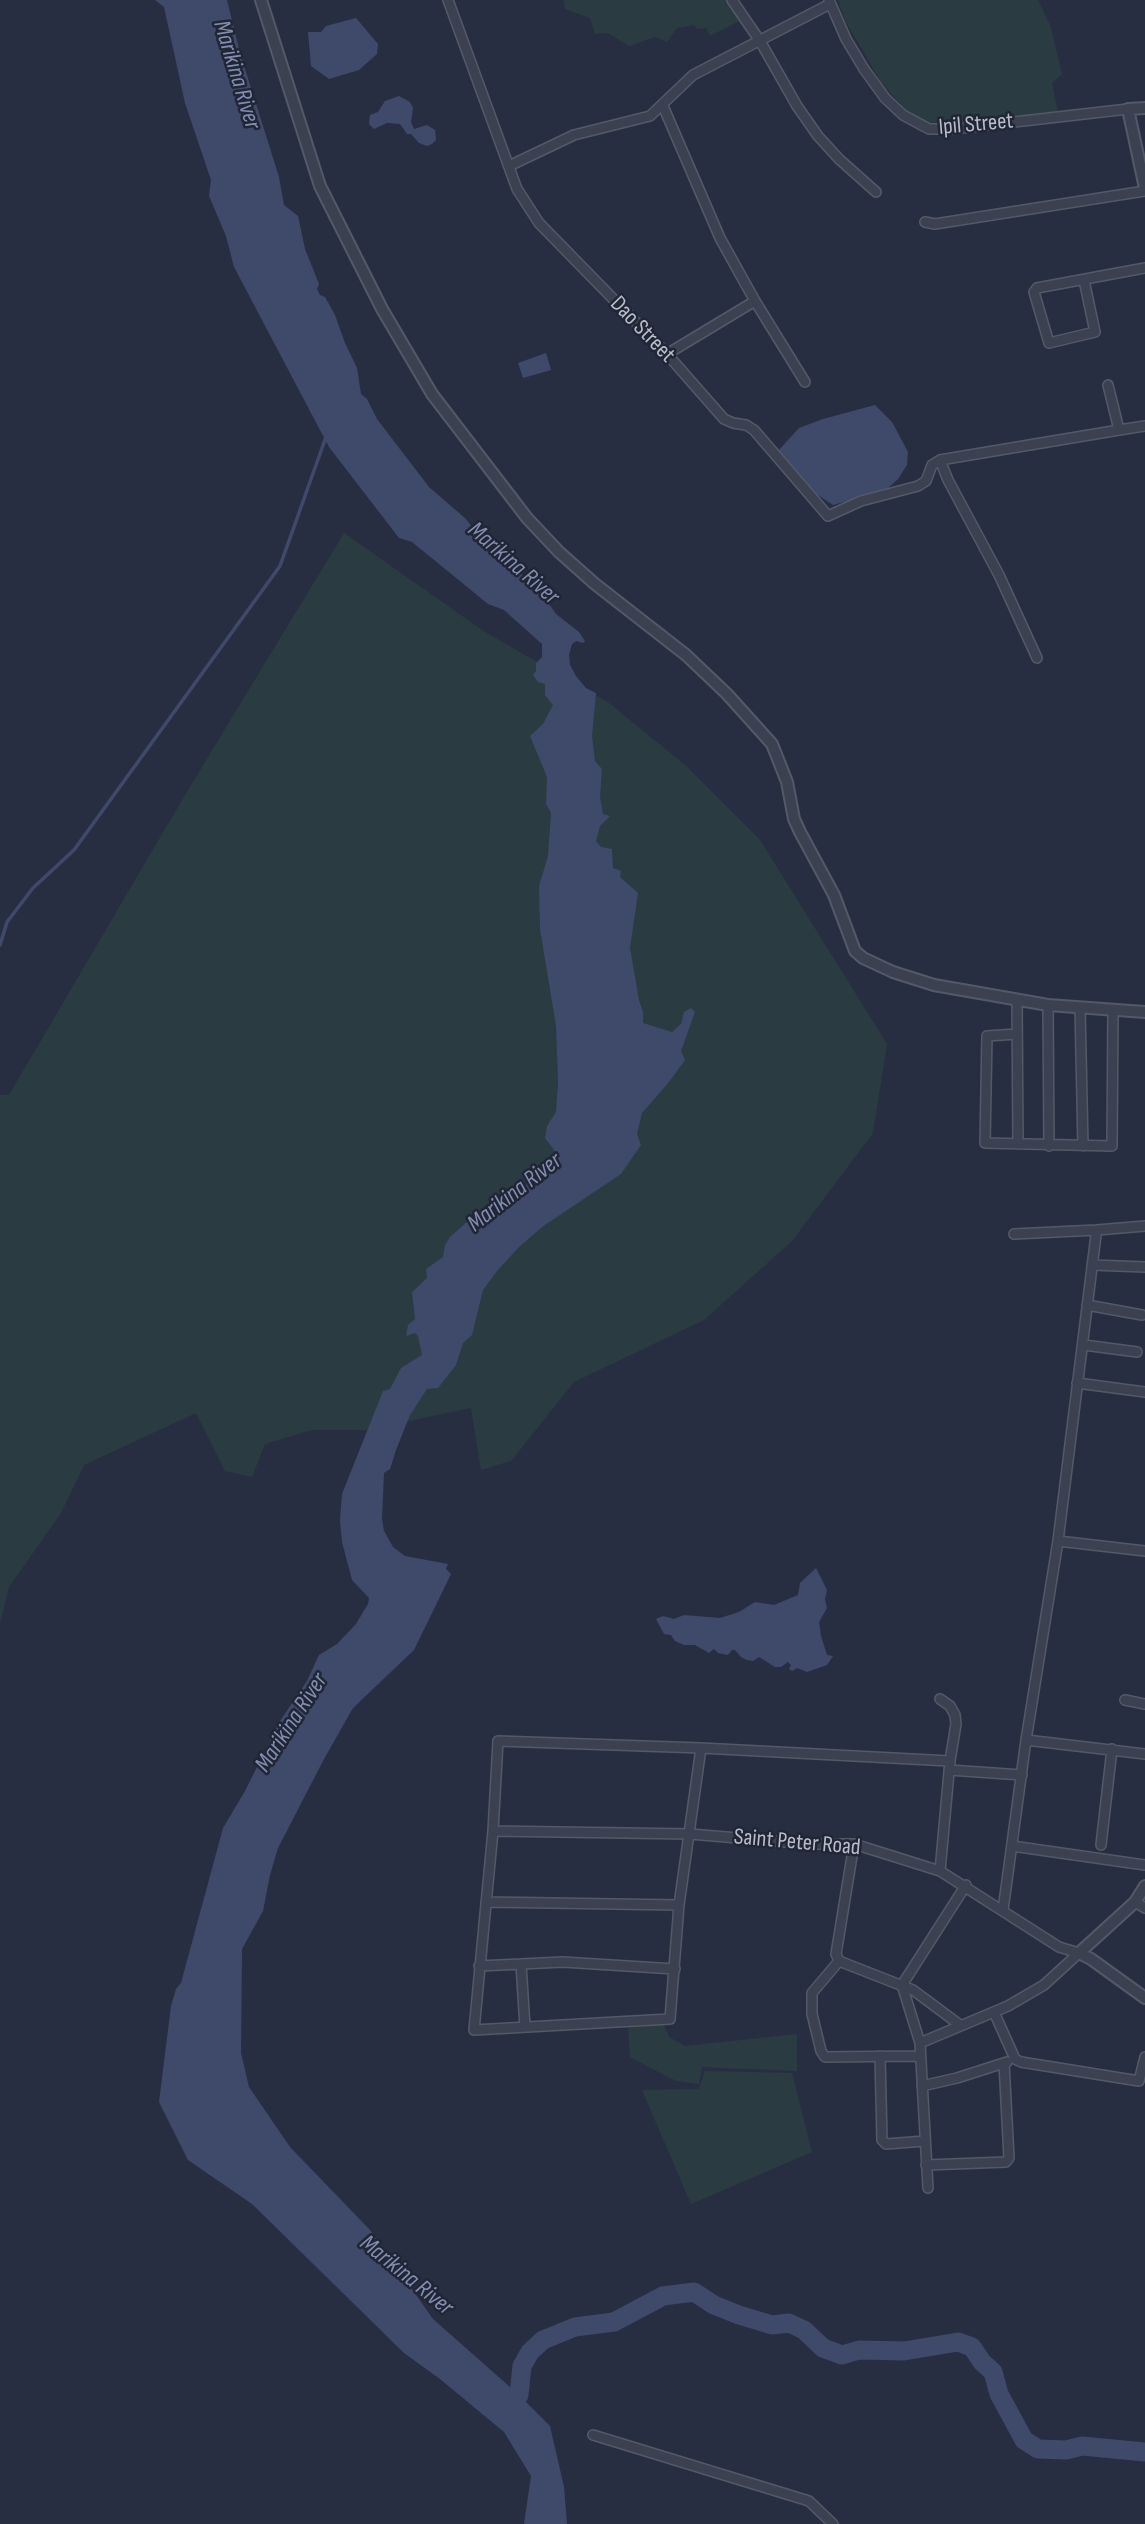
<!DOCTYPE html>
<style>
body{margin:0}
canvas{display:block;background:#282e41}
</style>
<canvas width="1145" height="2524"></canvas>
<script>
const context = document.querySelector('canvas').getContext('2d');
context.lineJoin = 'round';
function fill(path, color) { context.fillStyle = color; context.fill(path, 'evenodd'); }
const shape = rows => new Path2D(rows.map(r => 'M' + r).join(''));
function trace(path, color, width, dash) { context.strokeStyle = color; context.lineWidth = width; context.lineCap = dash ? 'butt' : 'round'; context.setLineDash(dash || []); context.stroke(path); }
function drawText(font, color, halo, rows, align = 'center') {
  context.font = font + ' "Sofia Sans Condensed",sans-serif'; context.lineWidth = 5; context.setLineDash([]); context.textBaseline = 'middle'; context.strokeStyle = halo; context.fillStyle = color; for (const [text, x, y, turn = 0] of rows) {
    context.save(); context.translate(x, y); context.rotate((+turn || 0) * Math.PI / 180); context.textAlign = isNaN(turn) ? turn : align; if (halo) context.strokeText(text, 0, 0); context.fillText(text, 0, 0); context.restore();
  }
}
const green = shape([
 [564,0,728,0,743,19,710,36,706,28,697,29,694,25,677,28,667,42,655,37,629,46,608,33,595,34,590,18,565,9],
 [838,0,1038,0,1050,25,1062,74,1052,83,1058,112,982,124,916,122,881,82,846,22],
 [344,533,485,632,609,703,685,765,760,840,887,1044,873,1133,792,1241,704,1320,574,1382,511,1461,481,1470,471,1408,365,1430,312,1430,265,1444,252,1477,225,1471,196,1413,84,1465,61,1513,9,1587,0,1624,0,1095,9,1095,185,795],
 [662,2020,669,2037,685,2046,797,2034,797,2071,702,2067,699,2084,676,2081,630,2057,628,2025],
 [705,2071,792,2073,812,2152,691,2204,642,2090,699,2089]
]);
const water = shape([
 [155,0,227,0,240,53,279,177,284,205,298,216,305,249,319,284,317,289,320,295,325,297,335,315,345,343,357,368,361,394,367,399,377,419,429,487,466,519,477,534,507,552,530,587,540,591,556,614,579,632,585,641,583,643,576,641,572,644,569,655,570,665,576,676,586,688,596,693,592,736,595,761,602,769,600,798,603,814,610,816,600,826,596,841,601,847,612,849,613,868,621,871,620,877,638,893,630,948,639,1000,643,1012,643,1023,672,1032,681,1024,684,1012,691,1008,695,1012,681,1051,685,1060,669,1082,642,1113,637,1134,641,1145,621,1174,542,1227,518,1248,497,1271,483,1290,472,1335,463,1343,456,1365,438,1388,427,1389,410,1415,396,1450,390,1469,384,1473,382,1519,384,1531,393,1547,405,1556,448,1564,446,1569,451,1574,414,1650,353,1708,324,1759,278,1848,270,1875,263,1911,242,1949,241,2053,249,2087,290,2147,370,2230,433,2319,519,2395,550,2426,564,2487,567,2524,524,2524,531,2476,504,2432,440,2379,404,2353,252,2204,188,2160,159,2102,171,2006,176,1989,181,1983,223,1828,245,1791,280,1721,307,1681,319,1655,337,1644,356,1624,368,1604,369,1598,352,1580,342,1542,340,1520,342,1494,383,1391,390,1389,401,1368,422,1355,418,1336,415,1333,406,1336,408,1325,415,1319,412,1292,427,1278,426,1269,443,1257,445,1245,450,1237,477,1213,507,1190,524,1188,526,1184,534,1187,546,1180,551,1159,557,1154,545,1138,547,1126,556,1112,558,1083,556,1026,540,929,539,886,548,856,551,813,546,804,547,777,530,736,543,724,553,705,545,695,545,684,538,682,533,675,536,671,536,663,542,657,542,644,504,610,488,604,412,542,399,538,329,447,234,267,226,236,209,196,211,180,185,103,164,7],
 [356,18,378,44,377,54,359,70,329,79,311,66,308,32,321,32,326,26],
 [399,96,410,102,413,108,411,122,414,129,427,125,435,130,436,140,432,144,427,146,419,143,411,134,407,134,400,124,387,123,374,129,369,124,370,115,378,112,385,101],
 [546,353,551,370,523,378,518,363],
 [875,405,892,422,908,452,907,465,898,479,885,491,833,505,800,483,778,451,799,428,823,419],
 [816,1568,827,1590,825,1599,827,1608,819,1622,821,1636,827,1655,833,1656,827,1665,807,1672,797,1668,792,1671,789,1669,791,1665,788,1662,781,1667,775,1667,759,1657,753,1661,747,1660,741,1657,735,1650,732,1650,728,1655,718,1653,714,1649,709,1653,695,1645,684,1645,675,1641,671,1635,664,1634,656,1619,663,1616,674,1619,684,1615,720,1618,739,1612,755,1602,774,1605,798,1595,800,1583]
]);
const stream = shape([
 [0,945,7,922,33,888,74,850,280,566,326,437]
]);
const river = shape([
 [519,2395,522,2366,530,2352,543,2340,575,2327,614,2322,663,2296,694,2292,714,2305,739,2315,772,2325,789,2323,804,2330,823,2348,842,2355,859,2350,904,2351,958,2342,972,2347,982,2362,993,2372,999,2394,1024,2440,1038,2449,1066,2450,1082,2446,1145,2452]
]);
const minor = shape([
 [448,0,517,189,539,223,667,354,724,419,733,423,746,425,754,430,828,516,861,501,918,486,926,481,932,465,940,460,1119,430],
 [732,0,760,41,797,106,818,136,839,159,876,192],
 [829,0,846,39,864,69,885,98,903,115,929,129,953,129,1128,109],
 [663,106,720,238,755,301,667,354],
 [509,166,574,135,650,116,693,75,830,4],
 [925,222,935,224,1145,191],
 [1084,280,1095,332,1049,343,1034,292,1037,288,1145,268],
 [755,301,805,382],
 [1108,385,1119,430,1145,426],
 [940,460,948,480,999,575,1037,658],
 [1017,1000,1018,1144],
 [1048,1005,1049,1146],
 [1080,1008,1083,1146],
 [1017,1034,987,1036,985,1143,1112,1146,1113,1010],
 [1014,1234,1097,1230],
 [1092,1265,1145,1267],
 [1087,1305,1142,1315],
 [1084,1345,1137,1352],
 [1077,1383,1145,1392],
 [1058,1541,1145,1551],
 [1125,1700,1145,1704],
 [1026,1740,1145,1754],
 [701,1748,679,1905,670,2019,474,2030,493,1831,498,1741,701,1748,950,1761],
 [949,1770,1022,1775],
 [493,1831,690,1834,810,1844,854,1844,940,1871,1059,1947,1079,1953],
 [1101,1845,1112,1749],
 [1012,1846,1145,1865],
 [940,1871,950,1761,956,1724,955,1715,950,1706,940,1699],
 [486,1902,679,1905],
 [1135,1902,1145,1908],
 [1003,1910,1026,1740,1058,1541,1096,1235,1097,1230,1145,1226],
 [839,1961,812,1993,812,2014,821,2051,825,2057,920,2056],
 [839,1961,913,1990,960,2025],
 [839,1961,836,1954,854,1844],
 [521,1964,525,2027],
 [479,1966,563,1962,675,1969],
 [994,2012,1015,2059,1021,2062,1139,2081,1145,2057],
 [920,2043,1008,2006,1044,1985,1079,1953],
 [880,2056,882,2140,886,2144,925,2141],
 [922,2086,957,2078,1007,2062],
 [926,2165,1006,2162,1009,2158,1004,2063],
 [928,2188,920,2043,902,1985,966,1885],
 [593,2435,809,2501,833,2524]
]);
const tertiary = shape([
 [261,0,320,186,382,309,432,394,527,518,559,552,595,584,686,655,727,694,772,744,787,782,794,819,800,832,834,895,855,951,863,958,893,972,934,985,1048,1005,1145,1012],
 [1145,108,1128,109,1145,188],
 [1145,1886,1135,1902,1079,1953,1091,1959,1145,1998]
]);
const streetNames = [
 ["Ipil Street",976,125,-5],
 ["Dao Street",642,330,46],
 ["Saint Peter Road",797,1843,5]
];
const waterNames = [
 ["Marikina River",236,75,73],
 ["Marikina River",513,564,41],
 ["Marikina River",515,1193,-38],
 ["Marikina River",292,1723,-57],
 ["Marikina River",406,2276,39]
];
fill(green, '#2a3b42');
fill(water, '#3f4969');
trace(stream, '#3f4969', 3.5);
trace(river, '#3f4969', 19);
trace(minor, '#545968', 12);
trace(tertiary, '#545968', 14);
trace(minor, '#3c4151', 9);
trace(tertiary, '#3c4151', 10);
drawText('23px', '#b9bdcb', '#212636', streetNames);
drawText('italic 24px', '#828eb1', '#212636', waterNames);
</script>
